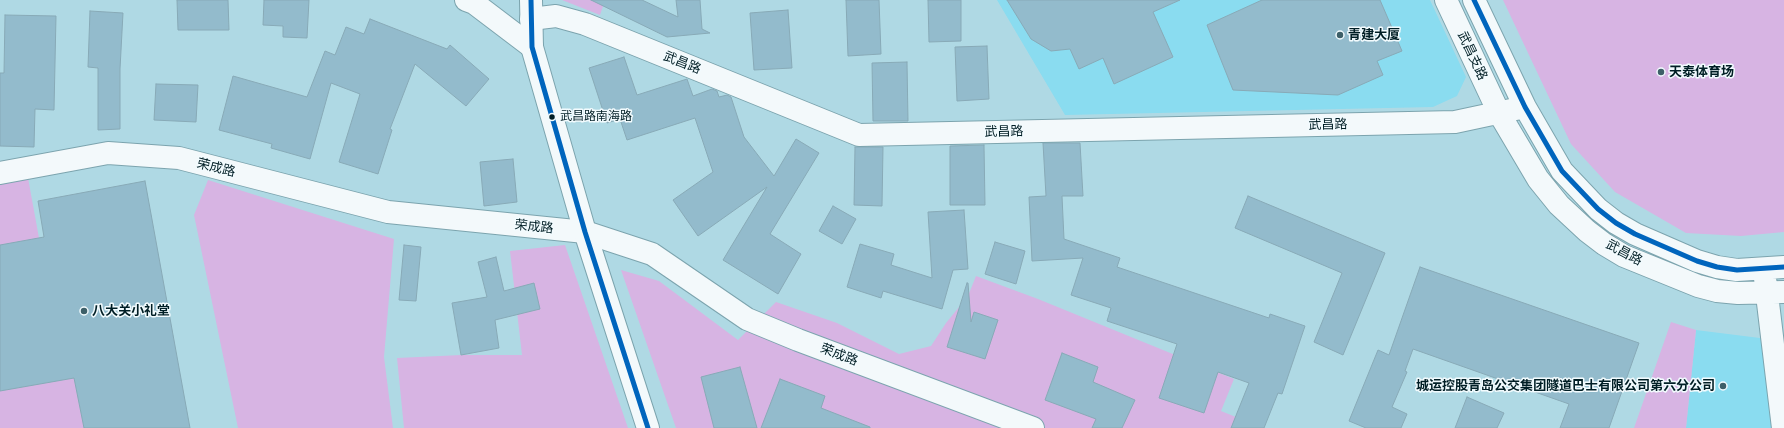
<!DOCTYPE html>
<meta charset="utf-8">
<style>
body{margin:0}
canvas{display:block;background:#afd9e4}
</style>
<canvas width="1784" height="428"></canvas>
<script>
const context = document.querySelector('canvas').getContext('2d');
context.lineJoin = 'round';
function fill(path, color) { context.fillStyle = color; context.fill(path, 'evenodd'); }
const shape = rows => new Path2D(rows.map(r => 'M' + r).join(''));
function trace(path, color, width, dash) { context.strokeStyle = color; context.lineWidth = width; context.lineCap = dash ? 'butt' : 'round'; context.setLineDash(dash || []); context.stroke(path); }
function drawText(font, color, halo, rows, align = 'center') {
  context.font = font + ' "Noto Serif","Noto Sans SC",serif'; context.lineWidth = 3; context.setLineDash([]); context.textBaseline = 'middle'; context.strokeStyle = halo; context.fillStyle = color; for (const [text, x, y, turn = 0] of rows) {
    context.save(); context.translate(x, y); context.rotate((+turn || 0) * Math.PI / 180); context.textAlign = isNaN(turn) ? turn : align; if (halo) context.strokeText(text, 0, 0); context.fillText(text, 0, 0); context.restore();
  }
}
const built = shape([
 [997,0,1430,0,1466,77,1457,96,1433,107,1065,115],
 [1696,330,1784,341,1784,428,1686,428]
]);
const green = shape([
 [562,0,605,0,600,15],
 [1503,0,1784,0,1784,232,1741,236,1686,233,1615,192,1571,144],
 [28,178,39,238,0,245,0,183],
 [208,180,394,239,384,357,393,428,238,428,194,215],
 [565,245,628,428,404,428,397,358,461,355,522,355,510,251],
 [621,270,659,281,738,340,776,302,837,323,899,354,931,346,946,323,968,296,976,276,1038,299,1234,379,1221,411,1263,428,676,428],
 [1671,322,1696,330,1686,428,1634,428],
 [74,378,84,428,0,428,0,391]
]);
const building = shape([
 [177,0,228,0,229,30,178,30,177,0],
 [264,0,309,0,307,38,283,37,283,26,263,25,264,0],
 [591,0,642,0,678,17,676,0,700,0,702,29,710,33,667,37,591,0],
 [846,0,879,0,881,54,848,56,846,0],
 [928,0,961,0,961,41,929,42,928,0],
 [1007,0,1180,0,1153,12,1173,57,1114,84,1103,58,1079,69,1070,49,1051,51,1031,39,1007,0],
 [1262,0,1380,0,1402,51,1377,61,1383,75,1338,95,1233,90,1207,25,1262,0],
 [788,10,792,68,754,70,750,13,788,10],
 [90,11,123,13,120,69,120,129,98,130,98,68,88,67,90,11],
 [5,15,56,16,54,110,35,109,34,147,0,146,0,73,4,73,5,15],
 [370,19,447,49,450,45,489,79,466,106,415,64,390,129,392,130,378,174,339,162,360,94,331,83,310,159,271,148,272,144,219,130,233,76,307,97,325,51,335,55,346,27,364,34,370,19],
 [987,46,989,99,957,101,955,47,987,46],
 [624,57,637,95,687,79,693,96,712,89,717,91,719,97,727,95,731,97,744,137,774,176,796,139,819,153,770,234,801,254,778,294,723,260,767,187,698,236,673,200,713,172,695,118,627,140,620,119,607,123,589,68,624,57],
 [907,62,908,121,873,121,872,63,907,62],
 [156,84,198,85,196,122,154,120,156,84],
 [1043,143,1080,143,1083,196,1062,196,1064,239,1120,258,1117,267,1269,318,1270,314,1305,326,1282,394,1278,393,1264,428,1231,428,1249,383,1218,372,1204,413,1159,398,1177,344,1107,321,1111,308,1071,295,1083,258,1032,261,1029,197,1046,196,1043,143],
 [984,145,985,205,950,205,950,146,984,145],
 [855,147,883,147,882,206,854,205,855,147],
 [513,159,517,202,484,206,480,162,513,159],
 [145,181,190,428,84,428,74,378,0,391,0,245,44,237,38,201,145,181],
 [1248,196,1385,253,1343,355,1314,342,1342,273,1235,228,1248,196],
 [833,206,856,219,842,244,819,231,833,206],
 [964,210,968,269,953,270,942,309,883,291,881,298,847,287,860,244,894,254,891,265,932,278,928,212,964,210],
 [995,242,1025,251,1016,284,985,274,995,242],
 [404,245,421,247,416,301,399,300,404,245],
 [496,257,504,291,534,283,540,309,495,320,499,348,461,355,452,303,487,297,478,262,496,257],
 [1420,267,1639,343,1609,428,1560,428,1569,404,1413,349,1405,371,1407,372,1392,407,1407,414,1401,428,1366,428,1349,421,1378,350,1389,355,1420,267],
 [967,283,968,283,971,322,974,312,998,320,985,359,947,347,967,283],
 [1062,353,1098,367,1093,382,1135,400,1122,428,1092,428,1096,419,1045,400,1062,353],
 [740,367,757,428,714,428,701,377,740,367],
 [780,379,825,396,821,408,870,427,870,428,761,428,780,379],
 [1467,397,1504,413,1497,428,1455,428,1467,397]
]);
const minor = shape([
 [466,0,474,3,532,47],
 [1446,0,1499,113,1538,179,1559,205,1587,231,1604,244,1624,256,1698,286,1717,291,1738,293,1784,292],
 [1474,0,1525,107,1562,171,1598,209,1616,223,1635,234,1697,261,1717,267,1737,270,1784,267],
 [531,19,556,16,585,24,859,135,1455,122,1525,107],
 [0,173,108,153,179,158,388,212,585,232,652,254,747,319,798,340,1033,428],
 [1765,278,1783,428]
]);
const major = shape([
 [531,0,532,47,585,232,648,428]
]);
const bus1 = shape([
 [531,0,532,47,585,232,648,428],
 [1474,0,1525,107,1562,171,1598,209,1616,223,1635,234,1697,261,1717,267,1737,270,1784,267]
]);
const markers = [
 [1340,35,4,"#3d5f68"],
 [1661,72,4,"#3d5f68"],
 [552,117,3.5,"#001e25"],
 [84,311,4,"#3d5f68"],
 [1723,386,4,"#3d5f68"]
];
const busNames = [
 ["武昌路南海路",560,117]
];
const poiNames = [
 ["青建大厦",1348,35],
 ["天泰体育场",1669,72],
 ["八大关小礼堂",92,311],
 ["城运控股青岛公交集团隧道巴士有限公司第六分公司",1715,386,"right"]
];
const streetNames = [
 ["武昌支路",1472,56,65],
 ["武昌路",682,63,22],
 ["武昌路",1328,125,-1],
 ["武昌路",1004,132,-1],
 ["荣成路",216,168,14],
 ["荣成路",534,227,6],
 ["武昌路",1624,253,28],
 ["荣成路",839,355,21]
];
fill(built, '#8adcf0');
fill(green, '#d7b4e3');
fill(building, '#93bbcc');
trace(building, '#88aab7', 1);
trace(minor, '#7ca4ae', 24);
trace(major, '#7ca4ae', 24);
trace(minor, '#f3f9fb', 22);
trace(major, '#f3f9fb', 22);
trace(bus1, '#0065bd', 5);
for (const [x, y, r, color] of markers) { const dot = new Path2D(); dot.arc(x, y, r, 0, 2 * Math.PI); context.fillStyle = color; context.fill(dot); trace(dot, '#f2fbfe', 1.5); }
drawText('12px', '#001e25', '#f2fbfe', busNames, 'left');
drawText('bold 13px', '#001e25', '#f2fbfe', poiNames, 'left');
drawText('13px', '#001e25', '#f2fbfe', streetNames);
</script>
